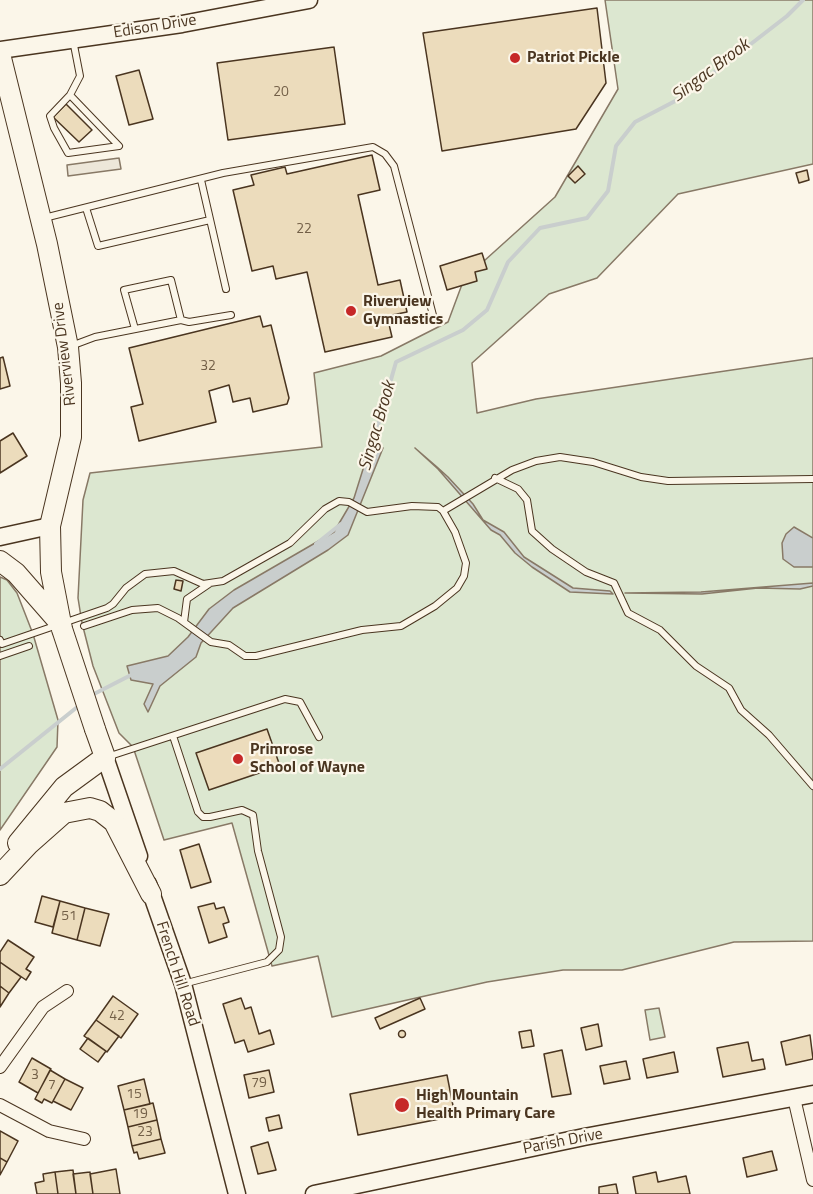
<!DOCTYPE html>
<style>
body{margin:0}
canvas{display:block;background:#fbf6e9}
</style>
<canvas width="813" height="1194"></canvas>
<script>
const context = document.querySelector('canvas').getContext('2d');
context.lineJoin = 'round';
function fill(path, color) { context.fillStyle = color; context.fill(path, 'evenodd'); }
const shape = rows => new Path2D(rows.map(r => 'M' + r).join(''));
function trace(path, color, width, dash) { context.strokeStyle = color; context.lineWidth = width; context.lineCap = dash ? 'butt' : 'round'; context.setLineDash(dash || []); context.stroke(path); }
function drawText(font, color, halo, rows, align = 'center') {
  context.font = font + ' "Titillium Web",sans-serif'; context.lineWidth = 4.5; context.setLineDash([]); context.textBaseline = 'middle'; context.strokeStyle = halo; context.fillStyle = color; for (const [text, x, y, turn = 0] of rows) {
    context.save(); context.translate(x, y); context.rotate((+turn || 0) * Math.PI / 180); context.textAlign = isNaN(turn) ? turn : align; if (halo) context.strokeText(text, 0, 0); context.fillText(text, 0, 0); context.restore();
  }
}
const green = shape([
 [605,0,813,0,813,164,678,194,597,278,549,294,472,363,477,413,536,399,813,358,813,941,734,942,622,970,563,970,487,982,332,1017,318,956,272,966,232,823,164,840,133,747,119,733,93,666,82,623,78,598,83,500,90,473,322,447,314,373,381,356,448,322,464,279,555,197,618,89,605,0],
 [0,577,7,580,17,593,33,634,58,720,57,747,0,830,0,577],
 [659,1008,665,1037,650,1040,645,1010,659,1008]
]);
const parking = shape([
 [119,158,121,169,68,176,67,165,119,158]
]);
const water = shape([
 [383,448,348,535,328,550,233,608,201,643,196,657,160,686,148,712,144,704,153,684,131,680,127,666,168,656,188,637,209,609,234,590,334,532,354,498,364,466,361,455,383,448],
 [415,448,437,467,448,477,473,504,483,520,504,532,524,557,573,588,610,591,613,594,570,592,532,567,515,553,500,535,491,530,438,469,415,448],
 [794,527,813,538,813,567,794,567,783,559,782,543,786,534,794,527],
 [813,583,813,586,800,589,758,588,702,594,625,593,701,592,813,583]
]);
const stream = shape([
 [370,454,396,362,463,330,487,310,508,262,540,228,587,218,608,191,616,146,635,122,681,98,787,16,803,0],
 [316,544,341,524],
 [92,695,133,674],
 [0,769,81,704]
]);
const building = shape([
 [597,8,606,83,576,129,442,151,423,33,597,8],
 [334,47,345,124,228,140,217,63,334,47],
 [139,70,153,119,129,125,116,76,139,70],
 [66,104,92,130,79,142,53,117,66,104],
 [372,155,380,190,358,195,378,285,400,280,407,312,387,316,392,337,325,352,307,272,276,279,273,266,252,271,233,190,254,185,251,175,285,167,287,174,372,155],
 [578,166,585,174,575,183,568,176,578,166],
 [807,170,809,180,799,183,796,173,807,170],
 [482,253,487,269,475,272,477,281,447,290,440,266,482,253],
 [260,316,263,327,271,325,289,398,287,404,253,412,250,398,233,402,229,385,209,391,216,422,139,441,131,407,143,404,129,348,260,316],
 [3,357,10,386,0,389,0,358,3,357],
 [13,433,27,456,0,473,0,441,13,433],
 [176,580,183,581,181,591,174,589,176,580],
 [267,729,280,766,209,790,196,753,267,729],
 [199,844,211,882,191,888,180,850,199,844],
 [42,896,60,901,53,927,35,922,42,896],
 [60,901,85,908,77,940,52,933,60,901],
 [214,903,216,909,224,907,229,922,223,924,227,937,209,943,198,907,214,903],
 [85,908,109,914,100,946,77,940,85,908],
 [8,940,34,957,26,969,31,972,26,980,0,962,0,952,8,940],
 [0,962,21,977,9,993,0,986,0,962],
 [0,986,9,993,0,1007,0,986],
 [113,996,138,1014,121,1038,96,1020,113,996],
 [241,998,245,1009,251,1007,259,1034,270,1030,274,1044,248,1052,244,1040,235,1043,223,1004,241,998],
 [420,998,425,1009,380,1029,375,1018,420,998],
 [96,1020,119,1036,107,1052,84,1036,96,1020],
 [598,1024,602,1046,586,1050,581,1028,598,1024],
 [531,1030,534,1046,522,1048,519,1032,531,1030],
 '398.5 1034a3.5 3.5 0 1 1 7 0a3.5 3.5 0 1 1-7 0Z',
 [810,1035,813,1059,786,1065,781,1042,810,1035],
 [88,1038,106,1051,98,1062,80,1049,88,1038],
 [748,1042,752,1061,763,1059,765,1069,723,1077,717,1048,748,1042],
 [562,1050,571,1094,552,1097,544,1054,562,1050],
 [674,1052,678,1072,647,1078,643,1059,674,1052],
 [32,1058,51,1069,38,1093,19,1082,32,1058],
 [626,1061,630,1079,604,1084,600,1066,626,1061],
 [50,1070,65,1079,52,1103,44,1099,42,1103,35,1099,50,1070],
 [269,1070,274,1092,249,1098,244,1075,269,1070],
 [447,1075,455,1116,358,1135,350,1094,447,1075],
 [65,1079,83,1088,71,1110,53,1101,65,1079],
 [144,1079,150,1104,124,1110,118,1086,144,1079],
 [153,1103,157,1120,128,1127,124,1110,153,1103],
 [279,1115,282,1128,269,1131,266,1118,279,1115],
 [157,1120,161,1139,132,1146,128,1127,157,1120],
 [0,1131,18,1141,7,1162,0,1158,0,1131],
 [161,1139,165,1153,139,1159,137,1152,134,1153,132,1146,161,1139],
 [268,1142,276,1170,258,1174,251,1147,268,1142],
 [772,1151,777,1170,747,1177,743,1158,772,1151],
 [0,1158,7,1162,0,1175,0,1158],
 [116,1169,120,1194,93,1194,90,1174,116,1169],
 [73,1170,76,1194,58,1194,55,1172,73,1170],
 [55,1172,58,1194,37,1194,35,1183,44,1181,43,1174,55,1172],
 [90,1172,93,1194,76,1194,73,1174,90,1172],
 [656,1172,658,1182,686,1176,690,1194,636,1194,633,1177,656,1172],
 [616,1184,618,1194,599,1194,599,1187,616,1184]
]);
const lane = shape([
 [70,95,119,146,68,153,54,128,50,116,70,95,80,76,73,40],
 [201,180,226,289],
 [86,208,98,246,210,220],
 [44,218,223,173,373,147,385,154,394,166,434,319],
 [181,320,189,322,231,315],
 [71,346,95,337,181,320,171,280,124,290,135,329],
 [495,478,518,489,527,500,532,531,552,549,586,572,614,583,628,613,660,630,696,666,729,688,741,710,769,735,813,786],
 [443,511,512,470,536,461,560,457,593,462,641,477,668,481,813,479],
 [184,622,187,599,209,584],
 [0,640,2,644,107,608,113,604,126,588,145,574,174,571,203,584,223,581,290,543,325,509,339,501,349,502,367,512,412,506,438,507,443,511,455,532,466,563,464,576,457,588,435,606,401,626,362,630,256,656,245,656,229,645,211,642,178,618,158,608,132,610,84,626],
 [0,656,29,646],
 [173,736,198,812,203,817,210,817,242,810,253,815,258,851,281,937,279,950,267,962,183,984],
 [107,757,285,699,300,702,319,737]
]);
const street = shape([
 [0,1067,43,1007,67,991],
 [794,1098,813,1180],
 [0,1105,49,1131,84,1139]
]);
const secondary = shape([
 [0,50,182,24,309,0],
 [0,537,50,526],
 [105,757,139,856],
 [148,884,183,984,237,1194],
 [314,1194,584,1137,813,1094]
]);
const primary = shape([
 [0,54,47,244,68,347,71,383,71,437,50,526,51,572,62,629],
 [0,561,16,573,58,621],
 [18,843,64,787,105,757,95,729],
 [0,875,29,844,64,813,90,808,100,811,114,822,151,894]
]);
const primaryBridge = shape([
 [62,629,95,729]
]);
const markers = [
 [515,58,6,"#c62828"],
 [351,311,6,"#c62828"],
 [238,759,6,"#c62828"],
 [402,1105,8,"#c62828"]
];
const numberNames = [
 ["20",281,93],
 ["22",304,230],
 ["32",208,367],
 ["51",69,917],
 ["42",117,1017],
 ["3",35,1076],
 ["79",259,1084],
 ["7",52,1086],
 ["15",134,1095],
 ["19",140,1115],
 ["23",145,1133]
];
const streetNames = [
 ["Edison Drive",155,27,-9],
 ["Riverview Drive",65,354,-97],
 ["French Hill Road",177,974,72],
 ["Parish Drive",563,1142,-11]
];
const poiNames = [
 ["Patriot Pickle",527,58],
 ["Riverview",363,302],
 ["Gymnastics",363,320],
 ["Primrose",250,750],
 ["School of Wayne",250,768],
 ["High Mountain",416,1096],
 ["Health Primary Care",416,1114]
];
const waterNames = [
 ["Singac Brook",711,71,-37],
 ["Singac Brook",378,426,-74]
];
fill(green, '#dce7d0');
trace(green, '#887966', 1.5);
fill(parking, '#ede7d9');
trace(parking, '#887966', 1.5);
fill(water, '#c9cecd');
trace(water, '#887966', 1.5);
trace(stream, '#c9cecd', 4);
fill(building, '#ecdcbc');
trace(building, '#4a3520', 1.5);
trace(lane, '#4a3520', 8);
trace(street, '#4a3520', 14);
trace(secondary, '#4a3520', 19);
trace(primary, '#4a3520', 22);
trace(lane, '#fbf6e9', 6);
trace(street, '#fbf6e9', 12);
trace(secondary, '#fbf6e9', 16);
trace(primary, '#fbf6e9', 20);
trace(primaryBridge, '#4a3520', 22, []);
trace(primaryBridge, '#fbf6e9', 20);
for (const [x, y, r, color] of markers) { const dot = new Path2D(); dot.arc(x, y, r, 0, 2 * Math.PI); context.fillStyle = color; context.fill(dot); trace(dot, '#fbf6e9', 2); }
drawText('14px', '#725f47', null, numberNames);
drawText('16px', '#4a3520', '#fbf6e9', streetNames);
drawText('bold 16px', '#4a3520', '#fbf6e9', poiNames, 'left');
drawText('italic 18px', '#4a3520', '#fbf6e9', waterNames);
</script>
